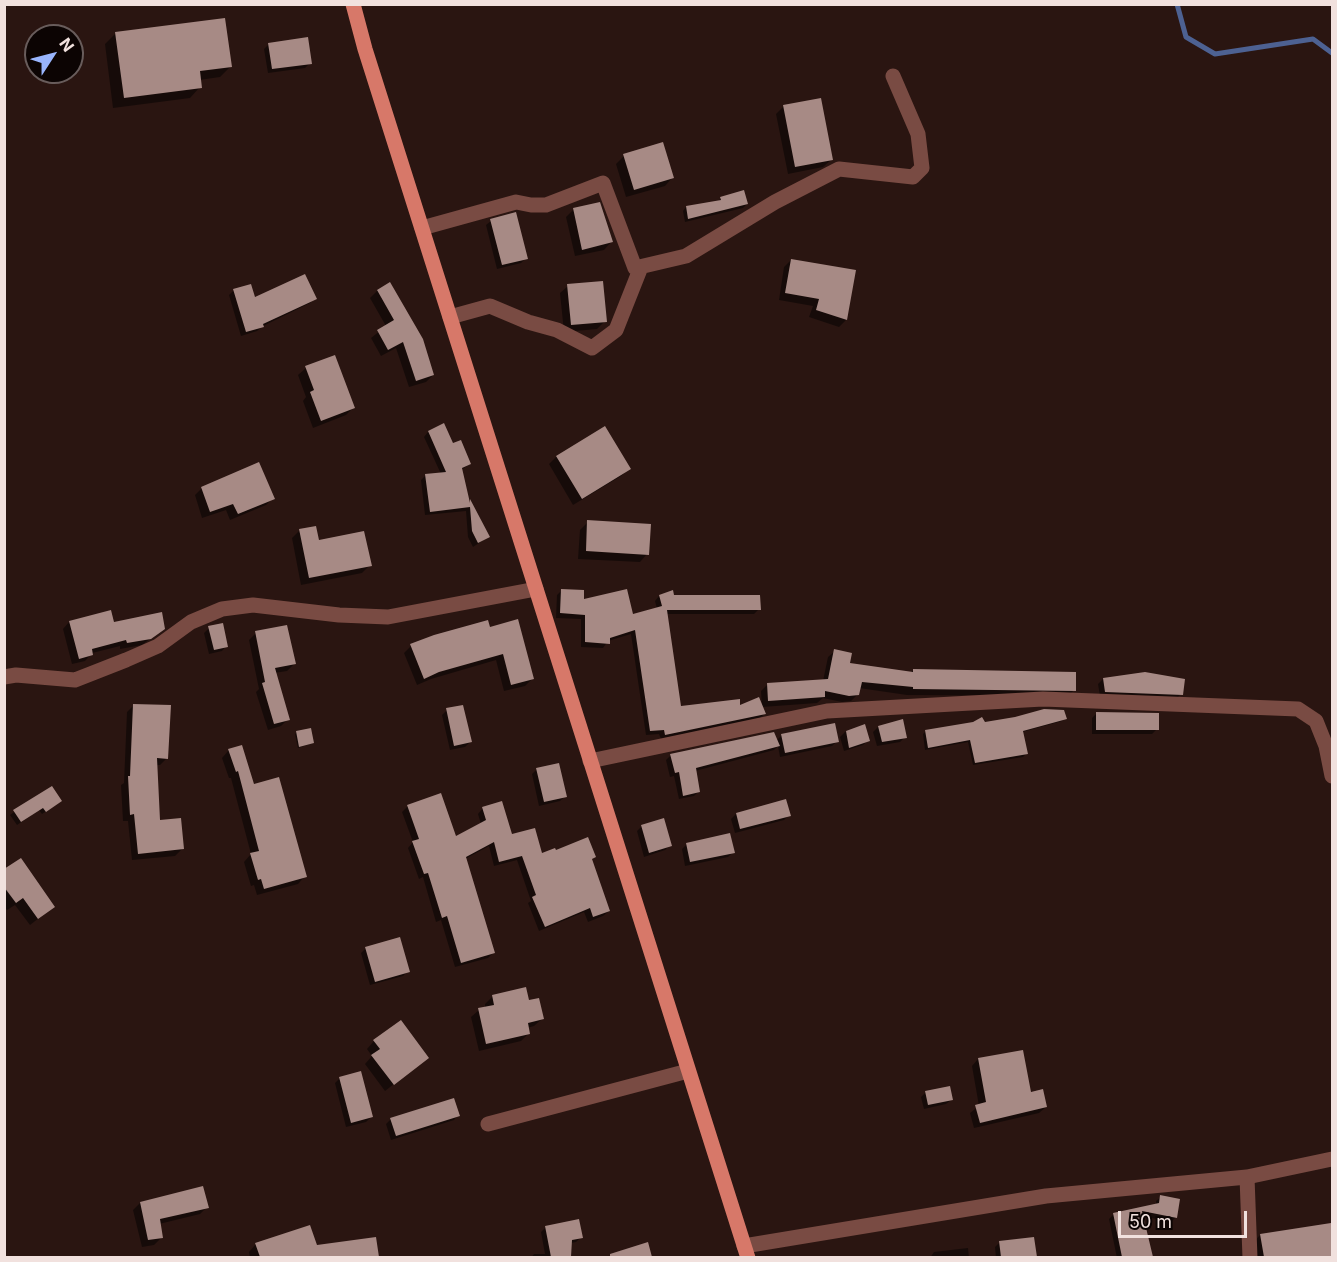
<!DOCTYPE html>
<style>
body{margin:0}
#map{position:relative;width:1337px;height:1262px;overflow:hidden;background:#2a1511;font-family:Inter,sans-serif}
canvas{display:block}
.frame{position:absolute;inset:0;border:6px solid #f1e1de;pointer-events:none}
.north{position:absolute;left:24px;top:24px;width:60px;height:60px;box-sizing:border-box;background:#0c0403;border:2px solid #685c5b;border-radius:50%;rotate:54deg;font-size:16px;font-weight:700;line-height:24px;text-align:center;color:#f1e1de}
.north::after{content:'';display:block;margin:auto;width:21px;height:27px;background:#99b5fd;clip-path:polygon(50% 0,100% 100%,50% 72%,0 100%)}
.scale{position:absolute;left:1118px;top:1211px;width:129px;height:27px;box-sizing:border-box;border:3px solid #f1e1de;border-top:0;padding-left:8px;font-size:18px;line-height:21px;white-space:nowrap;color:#f1e1de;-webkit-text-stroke:4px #0c0403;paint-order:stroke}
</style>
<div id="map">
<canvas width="1337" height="1262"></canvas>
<div class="frame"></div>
<div class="north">N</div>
<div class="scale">50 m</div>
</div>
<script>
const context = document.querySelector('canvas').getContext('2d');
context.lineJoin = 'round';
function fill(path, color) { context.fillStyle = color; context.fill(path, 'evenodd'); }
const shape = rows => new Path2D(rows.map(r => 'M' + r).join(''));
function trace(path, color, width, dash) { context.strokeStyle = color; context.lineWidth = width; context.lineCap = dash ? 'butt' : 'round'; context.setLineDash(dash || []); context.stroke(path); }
const shadow = shape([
 [115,34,231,66,220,77,199,80,200,87,190,98,113,108,105,44],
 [269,44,310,63,305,68,268,73,264,49],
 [784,106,831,160,823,167,788,174,776,114],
 [624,156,672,178,665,186,626,197,616,164],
 [721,198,747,204,743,208,685,222,683,211,686,207,718,202],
 [599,204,611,242,604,250,575,256,566,217,573,210],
 [491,221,526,258,521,263,497,269,486,225],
 [791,260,854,272,846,320,839,327,809,317,813,306,779,300,784,267],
 [390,284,433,375,426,382,409,387,396,348,381,356,371,338,386,326,370,298,377,291],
 [568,286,605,321,597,329,564,332,560,293],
 [234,290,254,299,315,298,310,303,263,326,257,331,241,336,229,295],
 [306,368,354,407,346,415,313,428,303,401,306,397,298,375],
 [444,425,453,445,470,464,461,470,468,503,488,537,473,547,468,537,466,511,425,515,421,480,425,476,441,474,424,437,428,432],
 [604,428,629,469,621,476,573,505,549,464,556,457],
 [202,488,273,498,266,505,230,520,226,510,202,518,195,495],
 [588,522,647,554,640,562,578,559,580,530],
 [299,531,318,542,370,565,362,573,301,585,292,538],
 [562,590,582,601,632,616,657,609,655,601,659,596,673,596,759,609,754,614,666,614,680,707,739,708,764,714,760,718,661,739,659,734,646,735,631,634,608,641,603,648,581,647,581,619,556,618,557,595],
 [69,622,113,623,164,628,142,645,120,649,120,646,92,653,85,661,72,664,63,629],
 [209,628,226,646,222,651,209,654,204,633],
 [489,628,532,679,525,686,504,691,496,660,431,679,417,685,404,653,411,646,434,636],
 [256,633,294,664,287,671,274,673,288,719,281,726,268,730,256,692,259,689,249,640],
 [835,651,849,664,910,673,914,670,1074,690,1068,696,907,695,859,688,858,694,851,701,842,702,823,698,817,703,762,707,761,691,768,684,823,681,828,657],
 [1103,679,1181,694,1176,699,1100,696,1098,684],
 [134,705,167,758,160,765,156,765,158,822,182,849,175,856,132,860,128,821,123,821,121,785,124,783,127,712],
 [447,710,470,742,465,747,450,750,442,715],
 [1097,713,1157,729,1152,734,1092,734,1092,718],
 [1065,718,1062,721,1022,732,1026,754,1023,757,973,765,968,742,925,750,923,734,926,731,984,723],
 [902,721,905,737,900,742,877,746,873,732,878,727],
 [864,726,868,740,863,745,844,751,840,737,845,732],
 [297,732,313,743,298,748,295,734],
 [782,735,837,741,832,746,780,757,778,746,774,750,695,771,698,792,694,796,679,799,674,776,670,777,666,760,671,755,776,741],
 [229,750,305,876,298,884,257,895,254,885,251,886,244,862,251,854,231,778,229,778,222,758],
 [537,769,565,796,560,801,539,806,532,774],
 [28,802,57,804,42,814,39,810,17,825,10,815],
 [408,806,455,838,481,824,478,814,483,808,511,836,541,855,594,857,591,860,609,911,603,916,588,922,584,912,539,931,528,903,531,901,517,860,494,866,489,846,465,859,493,953,488,958,455,967,441,920,436,922,423,877,419,879,408,848,413,842,402,812],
 [736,814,789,815,784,820,735,833,731,819],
 [642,826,670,845,665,850,644,857,637,831],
 [687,844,733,852,728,857,685,866,682,849],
 [4,871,53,907,30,925,15,905,7,910,4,906],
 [366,948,408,971,403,976,370,985,361,953],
 [492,997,528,1002,542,1019,534,1026,527,1028,528,1034,521,1041,479,1051,471,1017,479,1010,485,1008,485,1004],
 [374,1041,427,1058,385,1091,365,1064,372,1056,367,1049],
 [978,1059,1030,1094,1046,1107,1039,1113,974,1128,970,1113,979,1106,972,1066],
 [340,1078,371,1117,366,1122,346,1127,335,1083],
 [926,1092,951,1100,946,1104,924,1109,921,1097],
 [458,1115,454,1120,391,1140,386,1124,391,1119],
 [1161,1197,1176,1217,1171,1222,1142,1216,1151,1258,1117,1258,1109,1219,1114,1214,1156,1205,1156,1201],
 [140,1203,207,1207,200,1214,159,1224,161,1238,154,1245,142,1247,133,1210],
 [1330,1224,1332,1258,1255,1258,1253,1243,1260,1235],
 [546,1227,581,1237,576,1242,565,1244,565,1258,531,1258,534,1254,545,1254,541,1232],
 [1033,1238,1035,1258,996,1258,995,1247,1000,1242],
 [375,1239,378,1258,250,1258,249,1252,256,1244,316,1247],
 [968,1248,969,1258,930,1258,934,1252]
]);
const stream = shape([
 [1177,4,1186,37,1215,54,1313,39,1332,53]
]);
const building = shape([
 [225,18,232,67,200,71,202,88,124,98,115,32],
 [308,37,312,64,272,69,268,43],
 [821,98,833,160,795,167,783,105],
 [663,142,674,178,634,190,623,154],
 [744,190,748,204,688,219,686,206,721,200,720,197],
 [600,202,613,242,582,250,573,208],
 [516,212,528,259,502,265,490,219],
 [791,259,856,270,847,320,816,310,819,299,785,293],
 [305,274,317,299,263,324,264,327,246,332,233,289,251,284,255,297],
 [603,281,607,322,571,325,567,284],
 [390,282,423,339,434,375,416,381,403,342,388,350,377,330,394,320,377,290],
 [335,355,355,408,321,421,310,392,314,390,305,366],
 [444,423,453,443,461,440,471,464,462,468,470,503,470,499,490,537,478,543,472,531,470,507,430,512,425,474,446,472,428,431],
 [605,426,631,469,582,499,556,456],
 [259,462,275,499,238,514,233,504,210,512,201,487],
 [587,520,651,524,649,555,586,551],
 [316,526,319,540,364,531,372,566,309,578,299,529],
 [561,589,584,590,584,599,627,589,633,614,662,606,659,595,673,590,674,595,760,595,761,610,667,610,681,706,740,699,740,705,759,697,766,714,665,735,664,730,650,731,635,630,610,638,610,644,585,642,585,615,560,613],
 [111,610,114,622,162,612,165,629,151,639,127,643,126,640,92,649,93,655,79,659,69,621],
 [518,619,534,679,511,685,503,654,439,672,424,679,410,644,434,635,488,620,490,627],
 [223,623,228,647,214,650,208,626],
 [287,625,296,664,275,668,290,720,274,724,262,683,265,682,255,631],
 [834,649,852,653,850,663,913,672,913,669,1076,672,1076,691,913,689,913,687,862,682,859,695,849,696,825,691,825,697,768,701,767,683,828,679],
 [1145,672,1185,679,1183,695,1105,692,1103,678],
 [133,704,171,705,168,759,157,758,160,820,181,818,184,849,138,854,134,814,130,815,128,776,130,776],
 [463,705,472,742,454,746,446,708],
 [1044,709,1064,710,1067,719,1023,731,1028,754,975,763,970,740,928,748,925,730,973,722,982,717,985,722,1015,717],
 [1096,712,1159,713,1159,730,1096,730],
 [903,719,907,738,882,742,878,726],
 [835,723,839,742,785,753,781,734],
 [865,724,870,741,849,748,846,731],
 [311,728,314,743,299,747,296,731],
 [774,732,780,746,696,768,700,792,683,796,679,772,675,773,670,754],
 [242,745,254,784,279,777,307,877,264,889,261,879,258,880,250,853,259,851,238,771,236,772,228,749],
 [559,763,567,797,544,802,536,768],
 [52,786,62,801,46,812,43,808,21,822,13,810],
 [441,793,456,836,486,820,482,807,502,801,512,834,535,828,542,853,555,848,556,850,588,837,596,857,592,859,610,911,593,917,590,908,545,927,532,897,536,895,522,856,499,862,494,842,466,857,495,953,461,963,447,916,442,918,428,873,424,874,412,841,419,839,407,805],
 [786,799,791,816,740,829,736,813],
 [664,818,672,846,649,853,641,825],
 [730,833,735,853,690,862,686,843],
 [21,858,55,907,38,919,23,898,16,903,4,887,4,869],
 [400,937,410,972,375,982,365,947],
 [526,987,529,1000,539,998,544,1019,528,1023,530,1034,486,1044,478,1008,494,1005,492,995],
 [401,1020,429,1058,394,1085,371,1055,380,1049,373,1040],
 [1023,1050,1031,1092,1043,1089,1047,1107,980,1123,975,1105,986,1102,978,1058],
 [361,1071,373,1117,351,1123,339,1077],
 [950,1086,953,1100,928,1105,925,1091],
 [454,1098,460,1116,396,1136,390,1118],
 [203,1186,209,1208,160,1219,163,1238,148,1240,140,1202],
 [1160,1195,1180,1199,1177,1218,1142,1211,1153,1257,1122,1257,1113,1213,1159,1203],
 [579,1219,583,1238,572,1240,571,1257,551,1257,545,1226],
 [1331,1223,1332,1257,1264,1257,1260,1234],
 [310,1225,317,1245,376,1237,379,1257,260,1257,255,1243],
 [1034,1237,1037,1257,1001,1257,999,1241],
 [648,1242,652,1257,610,1257,610,1254]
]);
const minor = shape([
 [422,228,516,202,531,205,546,205,603,183,635,268,686,256,775,202,839,169,913,177,922,168,918,134,893,76],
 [450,317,490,306,528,322,557,330,592,348,616,330,641,267],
 [4,677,16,675,75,680,126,660,158,646,191,622,222,609,253,605,339,615,388,617,536,589],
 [590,761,827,711,1043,699,1298,709,1316,721,1326,746,1332,776],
 [488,1124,688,1071],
 [1247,1177,1250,1258],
 [744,1246,1046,1196,1247,1177,1332,1159]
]);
const major = shape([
 [353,4,365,49,748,1258]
]);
fill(shadow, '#0007');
trace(stream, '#4d6192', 5);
fill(building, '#a78a85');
trace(minor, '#794b43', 15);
trace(major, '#d77869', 15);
</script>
